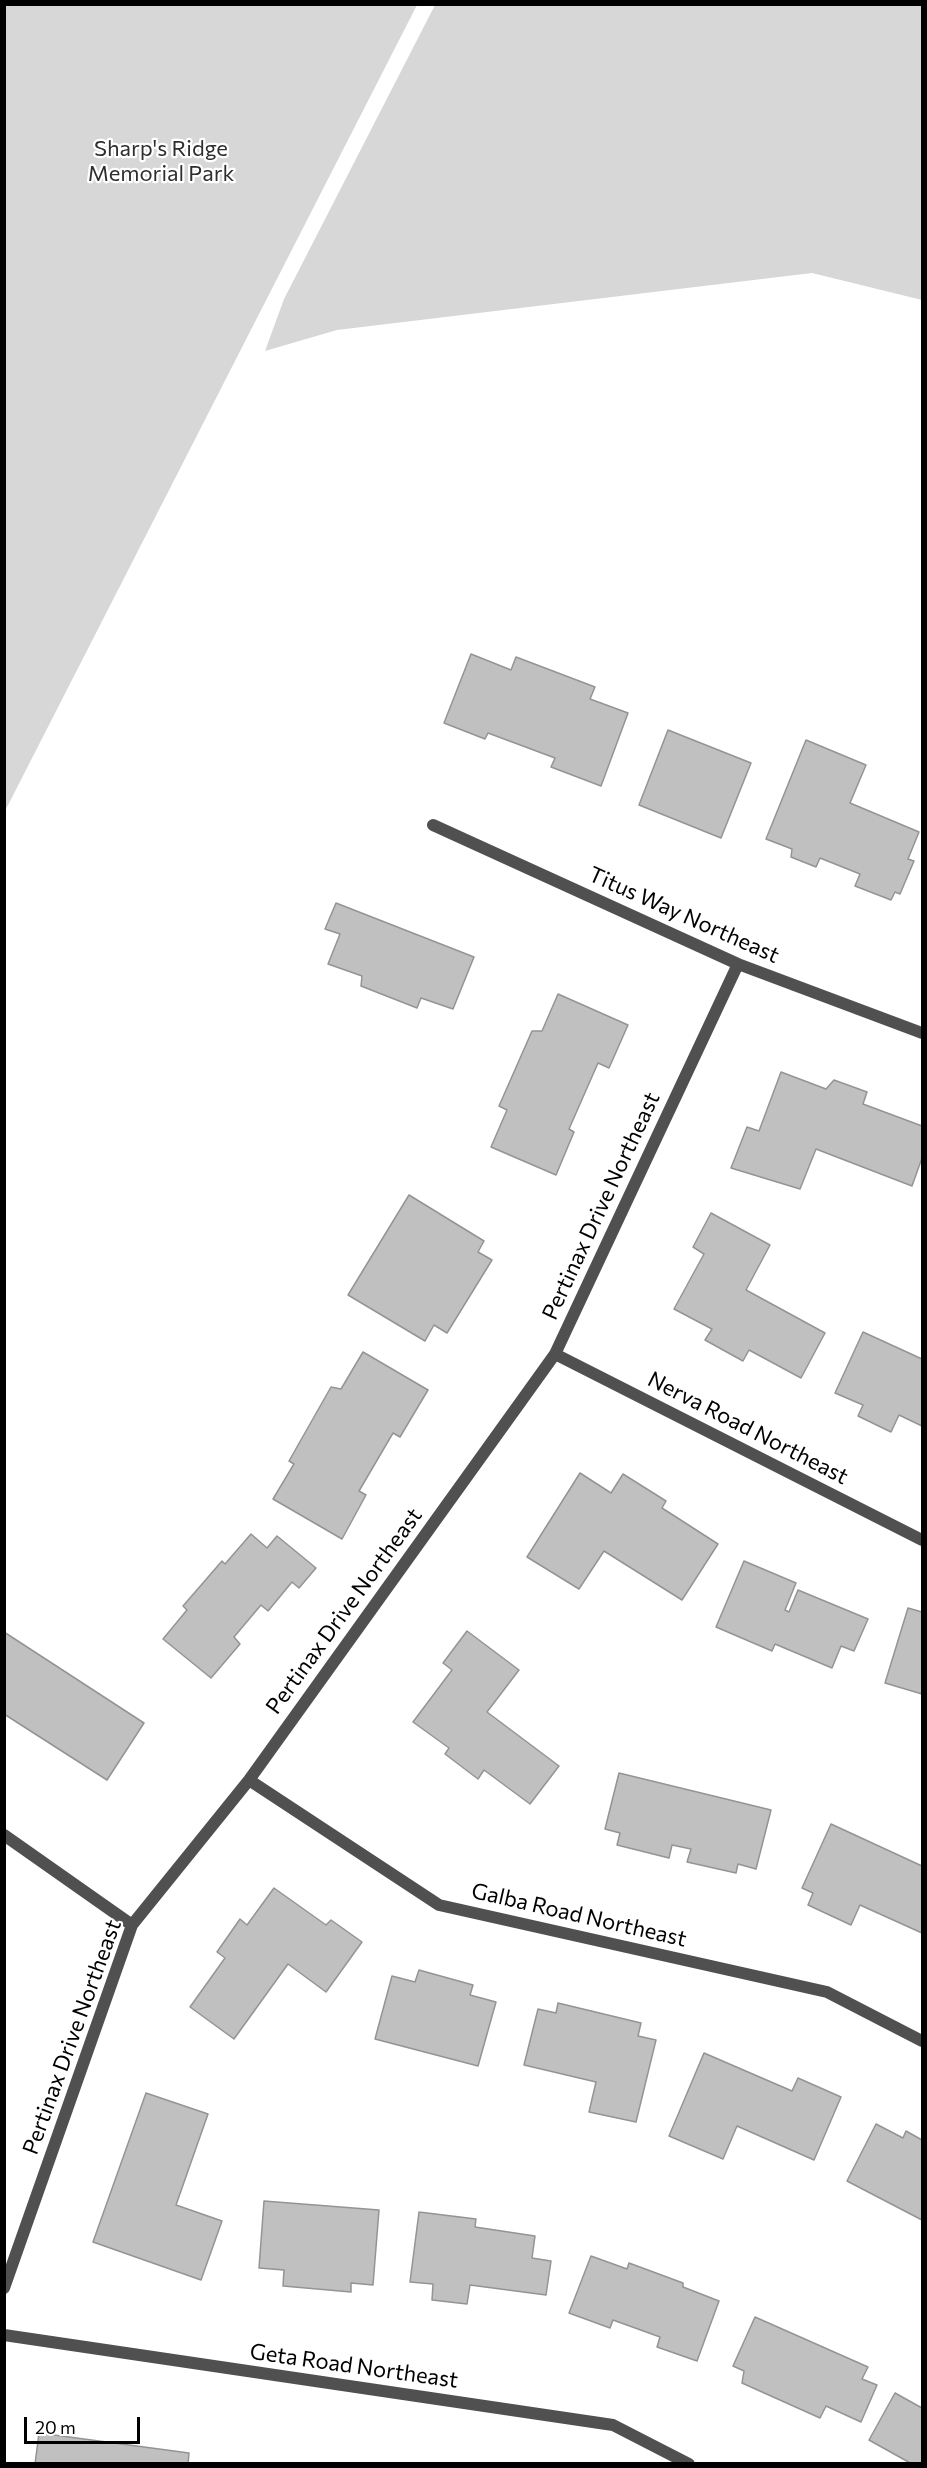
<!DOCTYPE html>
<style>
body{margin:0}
#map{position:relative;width:927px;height:2468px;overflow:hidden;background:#fff;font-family:Commissioner,sans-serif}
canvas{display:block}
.frame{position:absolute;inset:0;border:6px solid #000;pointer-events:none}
.scale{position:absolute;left:24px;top:2417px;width:116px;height:27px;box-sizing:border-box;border:3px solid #000;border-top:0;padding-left:8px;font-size:18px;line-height:21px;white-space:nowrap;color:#000;-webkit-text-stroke:4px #fff;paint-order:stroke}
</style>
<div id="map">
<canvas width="927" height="2468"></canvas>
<div class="frame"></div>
<div class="scale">20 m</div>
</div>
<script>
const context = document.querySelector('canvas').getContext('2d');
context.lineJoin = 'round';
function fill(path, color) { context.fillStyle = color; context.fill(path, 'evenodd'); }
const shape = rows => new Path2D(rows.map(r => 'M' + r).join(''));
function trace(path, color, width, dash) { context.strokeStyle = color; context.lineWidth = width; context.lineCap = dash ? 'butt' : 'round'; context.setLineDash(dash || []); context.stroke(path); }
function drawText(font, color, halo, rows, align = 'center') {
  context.font = font + ' Commissioner,sans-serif'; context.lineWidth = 4.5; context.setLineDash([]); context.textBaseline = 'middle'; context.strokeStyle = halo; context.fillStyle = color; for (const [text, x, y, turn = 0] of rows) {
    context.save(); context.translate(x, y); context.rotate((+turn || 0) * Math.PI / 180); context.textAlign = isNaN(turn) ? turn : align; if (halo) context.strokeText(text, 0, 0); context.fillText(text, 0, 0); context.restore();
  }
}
const green = shape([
 [5,4,417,5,5,811,4,5],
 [435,5,922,5,922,300,812,273,337,330,265,351,284,299]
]);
const building = shape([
 [471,654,511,670,516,657,595,687,590,699,628,713,601,786,551,767,555,758,488,733,485,739,444,723,471,654],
 [668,730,751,763,721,838,639,805,668,730],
 [806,740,866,765,850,803,919,832,908,859,914,861,900,894,895,892,891,900,855,886,860,874,820,858,816,867,791,857,792,849,766,839,806,740],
 [336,903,474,957,453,1009,421,998,417,1008,361,986,362,976,328,964,340,934,325,929,336,903],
 [558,994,628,1025,609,1068,598,1063,569,1129,574,1132,556,1175,491,1147,507,1110,499,1106,532,1031,542,1031,558,994],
 [781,1072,826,1089,834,1080,867,1092,863,1104,922,1126,922,1158,912,1186,816,1149,800,1189,731,1168,747,1127,759,1131,781,1072],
 [409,1195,484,1241,478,1252,492,1260,447,1333,434,1325,425,1341,348,1295,409,1195],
 [711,1213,770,1245,746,1290,825,1333,801,1378,749,1350,743,1361,705,1340,712,1329,674,1309,704,1254,693,1247,711,1213],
 [863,1332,922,1359,922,1426,899,1415,891,1432,858,1416,863,1405,835,1393,863,1332],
 [363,1352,428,1390,400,1437,393,1433,359,1491,366,1495,342,1539,273,1499,294,1464,289,1461,331,1387,341,1389,363,1352],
 [580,1473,611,1493,623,1474,666,1501,662,1508,718,1544,682,1600,604,1551,579,1589,527,1557,580,1473],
 [251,1534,267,1548,277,1536,316,1568,299,1588,292,1582,268,1611,261,1605,234,1637,240,1644,211,1678,163,1639,187,1610,183,1606,222,1561,225,1564,251,1534],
 [744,1561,796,1583,785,1610,789,1612,798,1590,868,1619,854,1651,841,1646,832,1668,775,1644,772,1651,716,1627,744,1561],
 [908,1608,922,1612,922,1694,885,1683,908,1608],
 [467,1631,519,1670,487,1712,559,1766,530,1804,484,1770,478,1779,445,1754,449,1748,413,1722,452,1670,443,1663,467,1631],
 [4,1632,144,1723,107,1780,4,1714,4,1632],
 [619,1773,771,1810,756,1869,738,1864,736,1873,687,1862,691,1849,672,1845,669,1858,617,1845,620,1833,605,1829,619,1773],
 [831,1824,922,1866,922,1933,860,1905,851,1925,808,1905,813,1893,802,1888,831,1824],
 [274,1888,326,1925,331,1920,362,1942,326,1992,288,1964,234,2039,190,2007,225,1958,217,1952,240,1919,247,1925,274,1888],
 [419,1970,473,1985,470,1995,496,2002,478,2066,375,2039,392,1976,415,1982,419,1970],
 [558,2003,641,2023,638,2036,656,2040,636,2122,589,2112,596,2082,524,2065,538,2009,556,2013,558,2003],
 [704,2053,792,2091,798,2078,841,2097,814,2160,737,2126,723,2159,669,2136,704,2053],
 [146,2093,208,2114,176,2205,222,2221,201,2280,93,2242,146,2093],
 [876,2124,903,2138,906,2131,922,2140,922,2220,847,2181,876,2124],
 [264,2201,379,2210,373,2285,351,2283,351,2292,283,2286,284,2270,259,2268,264,2201],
 [419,2212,476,2219,475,2227,535,2236,532,2258,551,2261,546,2295,470,2285,467,2304,432,2300,433,2284,410,2282,419,2212],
 [591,2256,627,2269,629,2263,683,2283,683,2287,719,2301,697,2361,657,2347,660,2337,613,2320,610,2328,569,2313,591,2256],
 [755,2317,868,2367,862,2379,877,2385,861,2422,826,2406,820,2418,742,2383,744,2371,733,2366,755,2317],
 [895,2393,922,2408,922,2464,912,2464,869,2440,895,2393],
 [39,2433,189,2453,188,2464,35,2464,39,2433]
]);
const street = shape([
 [433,825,738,964,922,1033],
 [555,1354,922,1540],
 [249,1780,439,1905,827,1992,922,2041],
 [4,1835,132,1925],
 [4,2288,132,1925,249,1780,555,1354,738,964],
 [4,2335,613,2425,689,2464]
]);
const parkNames = [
 ["Sharp's Ridge",161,149],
 ["Memorial Park",161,174]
];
const streetNames = [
 ["Titus Way Northeast",684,915,24],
 ["Pertinax Drive Northeast",601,1206,-65],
 ["Nerva Road Northeast",748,1428,27],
 ["Pertinax Drive Northeast",344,1611,-54],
 ["Galba Road Northeast",579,1915,13],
 ["Pertinax Drive Northeast",72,2037,-70],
 ["Geta Road Northeast",354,2366,8]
];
fill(green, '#d7d7d7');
fill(building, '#c0c0c0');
trace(building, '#949494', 1.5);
trace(street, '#505050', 12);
drawText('22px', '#2e2e2e', '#fff', parkNames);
drawText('22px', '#000', '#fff', streetNames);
</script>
